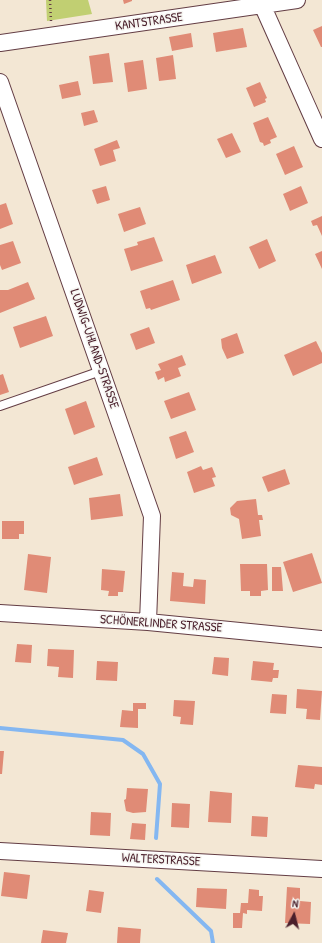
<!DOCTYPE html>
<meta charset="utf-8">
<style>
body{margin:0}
#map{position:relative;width:322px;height:943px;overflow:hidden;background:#f3e7d4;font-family:"Patrick Hand",sans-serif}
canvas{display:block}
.north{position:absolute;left:274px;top:895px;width:40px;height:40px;-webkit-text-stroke:3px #f6f6f2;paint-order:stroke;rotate:7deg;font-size:11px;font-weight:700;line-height:16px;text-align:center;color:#4a1f2b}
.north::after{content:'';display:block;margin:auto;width:14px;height:18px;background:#4a1f2b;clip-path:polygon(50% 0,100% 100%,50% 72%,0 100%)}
</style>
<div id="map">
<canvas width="322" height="943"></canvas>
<div class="north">N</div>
</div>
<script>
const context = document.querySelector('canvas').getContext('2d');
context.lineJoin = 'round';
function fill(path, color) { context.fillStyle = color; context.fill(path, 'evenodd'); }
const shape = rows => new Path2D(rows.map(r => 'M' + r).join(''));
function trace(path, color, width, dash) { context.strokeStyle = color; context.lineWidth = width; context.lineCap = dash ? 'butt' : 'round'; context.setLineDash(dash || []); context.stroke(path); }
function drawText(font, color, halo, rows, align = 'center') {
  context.font = font + ' "Patrick Hand",sans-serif'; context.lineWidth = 3; context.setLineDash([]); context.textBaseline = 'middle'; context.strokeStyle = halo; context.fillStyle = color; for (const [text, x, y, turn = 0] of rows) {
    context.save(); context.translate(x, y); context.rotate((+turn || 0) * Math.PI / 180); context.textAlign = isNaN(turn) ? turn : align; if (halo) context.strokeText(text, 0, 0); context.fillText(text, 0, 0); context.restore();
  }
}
const green = shape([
 [46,0,88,0,92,14,47,21]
]);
const stream = shape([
 [0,728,123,740,143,754,160,784,156,838],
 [157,879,211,931,213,943]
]);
const building = shape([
 [123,0,132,0,132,1,124,4],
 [322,26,322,47,321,47,313,30],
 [243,28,247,47,216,52,213,33],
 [191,33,193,47,172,51,169,37],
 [109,53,113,82,93,84,89,56],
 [173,55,176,79,159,81,156,58],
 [143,60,147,89,128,92,124,63],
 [78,81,81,95,62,99,59,85],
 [260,82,267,98,265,99,266,102,254,107,246,88],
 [94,110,98,122,84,126,81,113],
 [268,117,277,137,270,140,271,143,264,146,263,143,260,142,253,123],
 [232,133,241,152,226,158,217,139],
 [117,140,120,148,113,150,116,161,100,166,94,149],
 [294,146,303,167,285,175,276,154],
 [106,186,110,200,97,204,92,190],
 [301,186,308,203,290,211,283,194],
 [6,203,13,224,0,229,0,205],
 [140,207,146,224,124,232,118,214],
 [322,216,322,236,317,225,313,226,311,221],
 [154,237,163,261,131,271,124,249,138,245,137,242],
 [267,239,276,261,259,269,249,247],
 [13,241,21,263,2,270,0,265,0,245],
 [322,251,322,269,315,254],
 [215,255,222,273,192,284,186,265],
 [173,280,180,300,151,310,150,308,146,309,140,291],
 [28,282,35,299,0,313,0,290,8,290],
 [46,316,53,336,20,348,13,327],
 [149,327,155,343,136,350,130,334],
 [237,333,244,353,227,359,222,348,221,339],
 [316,341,322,353,322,363,293,376,284,355],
 [182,355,186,365,178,368,181,376,165,382,164,377,158,380,155,372,161,370,158,364],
 [3,374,9,392,0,395,0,375],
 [189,392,196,410,171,419,164,401],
 [86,401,95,427,74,435,65,409],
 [186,431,194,452,176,459,169,437],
 [97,457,103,475,74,485,68,467],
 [201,466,203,470,212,467,216,477,212,478,215,486,194,493,187,472],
 [285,469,290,484,268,492,262,477],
 [120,494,123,516,91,520,89,498],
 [256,499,258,515,262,515,263,520,259,520,261,536,242,539,239,519,231,515,230,508,237,501],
 [2,521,24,521,24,534,19,534,19,539,2,539],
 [312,553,322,583,293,592,283,562],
 [28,554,51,557,47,593,24,590],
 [240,564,267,564,268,590,261,591,261,596,250,596,250,591,241,591],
 [272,567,281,567,283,591,272,591],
 [102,569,125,571,123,592,118,592,118,596,108,596,109,591,101,590],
 [172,572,184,573,183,586,193,587,194,579,206,580,205,604,170,601],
 [17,644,32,645,31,663,15,662],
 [48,649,74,650,73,678,58,677,59,667,47,666],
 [214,657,229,658,228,676,212,674],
 [97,661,118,662,117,681,96,680],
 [253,661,274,663,273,670,279,670,278,678,273,678,272,682,251,680],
 [297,689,322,691,320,720,306,719,307,709,296,708],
 [272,694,287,695,286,714,270,713],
 [174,700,195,701,193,725,180,724,181,717,173,716],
 [133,703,146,703,146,709,138,709,138,728,120,727,122,710,133,711],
 [0,751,4,751,2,774,0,774],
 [298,765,322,767,322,785,315,784,314,789,295,787],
 [127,788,148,789,146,812,133,813,126,811,124,800,126,799],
 [210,791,232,793,231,823,208,822],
 [172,803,190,804,189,828,171,827],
 [91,812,111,813,110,836,90,835],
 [252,816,268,817,267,837,251,836],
 [132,823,146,824,145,840,130,839],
 [4,872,30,875,27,899,1,896],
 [287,887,300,888,300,901,311,902,310,924,285,923],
 [197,888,227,889,226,909,196,907],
 [249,889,259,890,259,896,263,896,262,911,247,910,247,914,243,913,242,928,233,928,233,913,240,913,241,903,248,903],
 [89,890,104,892,101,913,86,911],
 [118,927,141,929,140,943,117,943],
 [43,930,68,933,66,943,41,943]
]);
const path = shape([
 [50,0,51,21]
]);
const lane = shape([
 [0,406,101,371]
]);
const street = shape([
 [260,0,322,139],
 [0,43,297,0],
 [0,82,152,516,148,622],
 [0,613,148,622,322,639],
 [0,851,322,869]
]);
const streetNames = [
 ["KANTSTRASSE",149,22,-8],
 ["LUDWIG-UHLAND-STRASSE",94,349,71],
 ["SCHÖNERLINDER STRASSE",161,624,4],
 ["WALTERSTRASSE",161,860,3]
];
fill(green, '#c1cf72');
trace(stream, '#84b7f1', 4);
fill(building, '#e08b76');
trace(lane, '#633d44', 10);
trace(street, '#633d44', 18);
trace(path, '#633d44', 2.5, [1, 3]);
trace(lane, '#fff', 8);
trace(street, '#fff', 16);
drawText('13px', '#4a1f2b', '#f6f6f2', streetNames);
</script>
